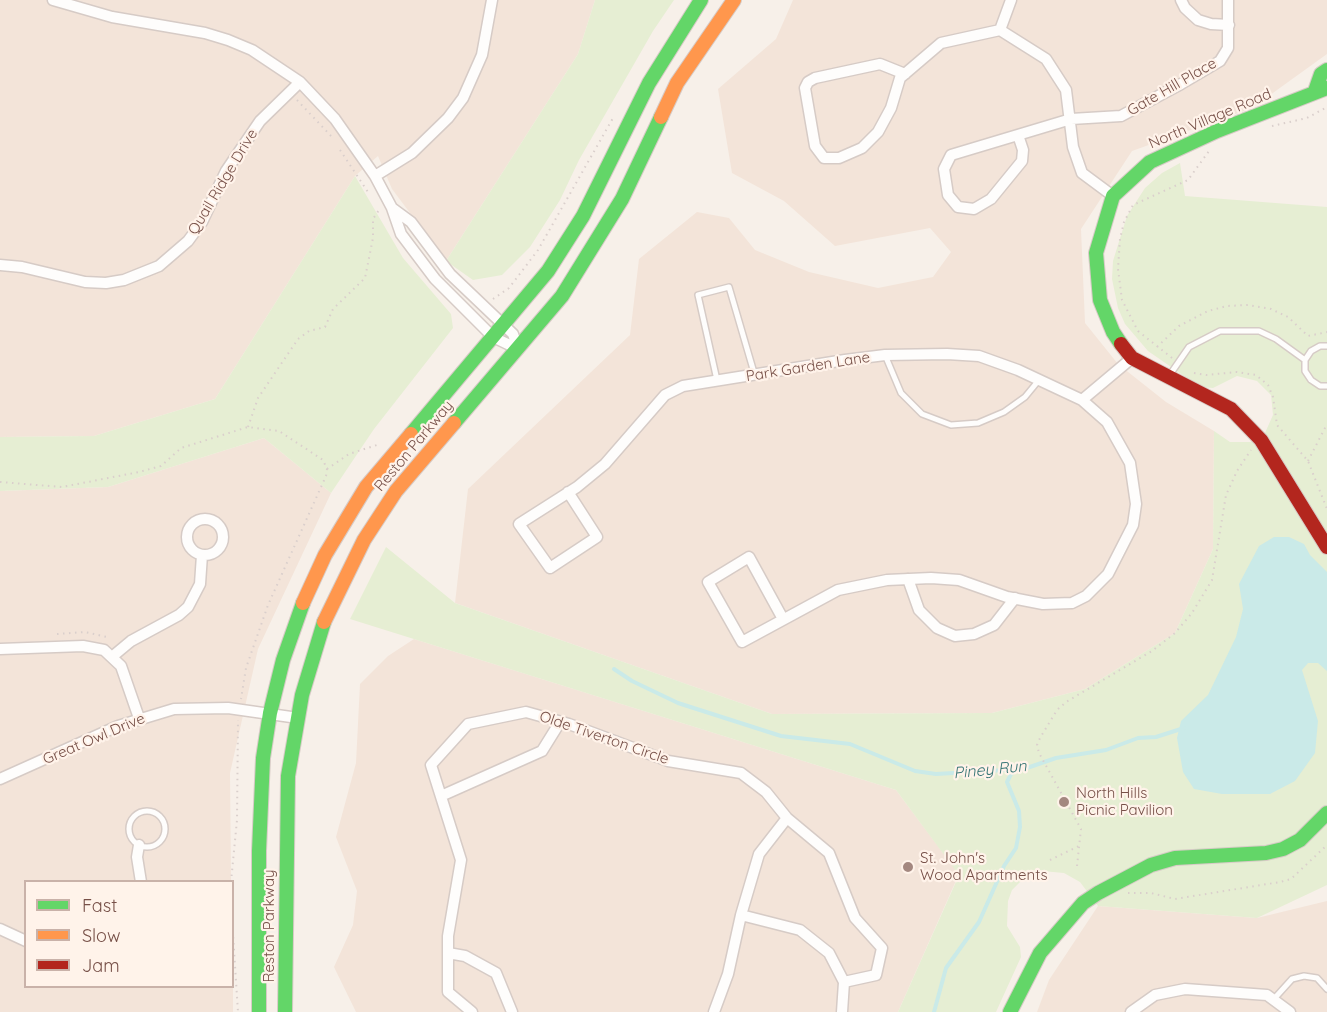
<!DOCTYPE html>
<style>
body{margin:0}
#map{position:relative;width:1327px;height:1012px;overflow:hidden;background:#f7f0e9;font-family:Quicksand,sans-serif}
canvas{display:block}
.legend{position:absolute;left:24px;top:880px;width:210px;height:108px;box-sizing:border-box;background:#fff3ea;border:2px solid #c9b2a9;margin:0;padding:8px 10px;list-style:none;font-size:18px;color:#775048}
.legend li{display:flex;align-items:center;gap:12px;height:30px}
.legend b{width:30px;border:2px solid #c9b2a9}
</style>
<div id="map">
<canvas width="1327" height="1012"></canvas>
<ul class="legend">
<li><b style="height:8px;background:#63d668"></b>Fast</li>
<li><b style="height:8px;background:#ff974d"></b>Slow</li>
<li><b style="height:8px;background:#b3261e"></b>Jam</li>
</ul>
</div>
<script>
const context = document.querySelector('canvas').getContext('2d');
context.lineJoin = 'round';
function fill(path, color) { context.fillStyle = color; context.fill(path, 'evenodd'); }
const shape = rows => new Path2D(rows.map(r => 'M' + r).join(''));
function trace(path, color, width, dash) { context.strokeStyle = color; context.lineWidth = width; context.lineCap = dash ? 'butt' : 'round'; context.setLineDash(dash || []); context.stroke(path); }
function drawText(font, color, halo, rows, align = 'center') {
  context.font = font + ' Quicksand,sans-serif'; context.lineWidth = 4.5; context.setLineDash([]); context.textBaseline = 'middle'; context.strokeStyle = halo; context.fillStyle = color; for (const [text, x, y, turn = 0] of rows) {
    context.save(); context.translate(x, y); context.rotate((+turn || 0) * Math.PI / 180); context.textAlign = isNaN(turn) ? turn : align; if (halo) context.strokeText(text, 0, 0); context.fillText(text, 0, 0); context.restore();
  }
}
const residential = shape([
 [0,0,595,0,578,54,446,261,392,189,378,156,355,176,215,399,94,436,0,437],
 [793,0,1327,0,1327,54,1252,108,1132,151,1081,229,1085,323,1118,364,1166,402,1214,431,1213,549,1175,633,1085,689,992,713,772,714,455,603,468,489,630,335,639,259,697,212,729,218,755,250,809,272,878,288,933,277,951,252,930,228,835,246,784,201,732,173,718,89,776,39],
 [264,438,331,493,258,649,230,773,231,881,26,882,26,986,232,986,233,954,233,1012,0,1012,0,491,108,487],
 [414,639,896,790,959,874,898,1012,356,1012,334,967,353,925,357,891,336,837,356,763,360,684,388,656],
 [1327,901,1327,1012,1037,1012,1049,980,1098,906,1257,918]
]);
const green = shape([
 [595,0,674,0,653,31,579,160,560,200,530,247,502,275,473,280,446,261,578,54],
 [1180,163,1185,196,1327,207,1327,885,1257,918,1098,906,1080,882,1064,873,1042,871,1025,877,1012,890,1008,901,1007,926,1020,947,1021,957,996,1012,898,1012,959,875,896,790,350,619,386,547,455,603,772,714,992,713,1085,689,1175,633,1213,549,1214,431,1230,442,1250,442,1265,433,1273,415,1271,395,1257,381,1237,376,1213,388,1200,387,1148,351,1125,324,1118,308,1112,279,1113,261,1127,216,1145,188,1162,173],
 [355,176,403,258,451,314,453,328,374,429,331,493,264,438,108,487,0,491,0,437,94,436,215,399]
]);
const water = shape([
 [1274,537,1289,537,1304,544,1310,555,1327,572,1327,671,1318,663,1308,663,1302,670,1318,721,1315,753,1295,781,1270,794,1222,794,1194,789,1183,772,1177,738,1181,721,1208,695,1236,637,1243,609,1239,584,1259,546]
]);
const stream = shape([
 [614,669,632,681,678,703,781,736,850,744,915,771,936,774,1024,769,1056,758,1106,750,1138,738,1156,737,1184,728],
 [934,1012,946,968,979,922,1004,866,1016,848,1020,827,1019,811,1007,782,1013,770]
]);
const path = shape([
 [297,100,332,137],
 [1272,126,1307,118,1327,107],
 [340,150,370,195],
 [493,299,509,288,538,250,613,118],
 [1157,347,1179,326,1208,311,1227,306,1248,305,1271,309,1288,317,1308,336,1327,332],
 [1172,358,1138,331,1122,300,1118,269,1120,239,1124,222,1133,205,1188,180,1209,151],
 [1194,373,1206,375,1237,372,1256,375,1268,385,1273,397,1277,425,1308,461,1327,509],
 [248,427,258,398,298,339,309,331,325,327,333,309,365,278,373,238,373,219,379,210],
 [1308,461,1327,424],
 [327,469,349,454,380,444],
 [0,482,62,487,139,472,161,466,181,448,248,427,279,431,323,460,327,469,326,476,268,605,246,668,241,699],
 [57,634,85,632,107,637],
 [1050,860,1081,845],
 [1077,866,1081,829,1039,753,1037,745,1040,738,1057,710,1066,702,1152,651,1175,633,1192,613,1212,580,1226,495,1237,471,1251,450],
 [231,882,237,820,238,720],
 [1128,893,1151,893,1175,899,1280,882,1291,879,1327,845],
 [232,919,238,1012]
]);
const lane = shape([
 [1327,346,1320,346,1311,351,1305,360,1305,371,1311,380,1320,386,1327,386],
 [885,355,901,393,922,414,951,425,978,423,1004,412,1025,397,1039,380],
 [1169,376,1189,347,1220,331,1259,331,1276,339,1305,360],
 [717,380,698,295,729,287,755,376],
 '129 829a18 18 0 1 1 36 0a18 18 0 1 1-36 0Z',
 [1273,1000,1292,979,1304,976,1317,978,1327,989]
]);
const street = shape([
 [53,0,112,17,205,33,228,40,252,50,300,82,335,119,375,176,392,208,401,234,435,279,493,337,518,349],
 [1181,0,1185,8,1198,20,1211,24,1229,25],
 [1000,30,1011,0],
 [905,74,880,64,815,78,808,82,805,88,815,146,824,158,839,158,862,148,878,132,891,108,900,78,941,43,1000,30,1046,59,1066,90,1073,147,1082,173,1113,196],
 [1018,135,1023,150,1022,161,991,199,974,209,958,207,948,195,944,169,951,155,1071,119,1121,116,1181,84,1220,61,1228,48,1228,0],
 [375,176,412,153,448,118,463,98,482,55,492,0],
 [392,208,411,222,450,274,513,334,518,349],
 [0,265,22,267,85,282,106,283,124,280,159,266,188,241,202,222,226,171,260,121,300,82],
 [568,492,597,537,550,568,519,524,577,487,605,464,665,395,683,386,845,360,885,355,947,354,979,356,1018,370,1082,400],
 '187 537a18 18 0 1 1 36 0a18 18 0 1 1-36 0Z',
 [908,579,919,610,937,628,955,636,974,634,994,625,1015,598],
 [783,619,749,557,708,582,742,642,838,590,887,580,931,578,959,580,1007,597,1043,604,1072,603,1086,596,1108,574,1133,525,1136,504,1130,463,1107,422,1082,400,1132,358],
 [0,649,83,646,104,650,121,666,139,718],
 [113,656,131,641,179,615,188,607,200,584,202,555],
 [0,779,118,726,174,709,228,708,298,718],
 [441,796,542,751,560,722],
 [139,845,137,857,141,882],
 [741,915,800,930,829,953,844,982],
 [0,929,26,941],
 [448,953,465,956,496,973,512,1012],
 [472,1012,448,992,448,936,461,860,431,765,468,724,526,712,569,724,668,761,741,773,766,792,787,818,829,853,855,918,882,948,876,975,844,982,842,1012],
 [714,1012,728,974,741,915,759,854,787,818],
 [1131,1012,1155,995,1185,989,1267,995,1290,1012]
]);
const fast = shape([
 [1315,91,1321,74,1327,70],
 [1121,344,1113,332,1100,300,1096,253,1113,196,1150,162,1217,131,1327,88],
 [454,423,562,296,622,199,661,117],
 [411,434,548,271,583,216,649,83,701,0],
 [259,1012,259,851,263,758,270,713,283,660,303,603],
 [285,1012,288,776,302,695,324,622],
 [1010,1012,1040,953,1083,903,1098,893,1151,865,1175,858,1266,853,1283,849,1300,840,1327,813]
]);
const slow = shape([
 [661,117,677,83,734,0],
 [303,603,325,555,366,487,411,434],
 [324,622,364,540,396,491,454,423]
]);
const jam = shape([
 [1121,344,1132,358,1231,409,1261,440,1327,547]
]);
const markers = [
 [1064,802,6,"#a48880"],
 [908,867,6,"#a48880"]
];
const streetNames = [
 ["Gate Hill Place",1172,87,-30],
 ["North Village Road",1210,119,-23],
 ["Quail Ridge Drive",223,182,-59],
 ["Park Garden Lane",808,367,-9],
 ["Reston Parkway",414,446,-50],
 ["Olde Tiverton Circle",604,738,19],
 ["Great Owl Drive",94,739,-23],
 ["Reston Parkway",269,926,-90]
];
const poiNames = [
 ["North Hills",1076,793],
 ["Picnic Pavilion",1076,810],
 ["St. John's",920,858],
 ["Wood Apartments",920,875]
];
const waterNames = [
 ["Piney Run",990,770,-6]
];
fill(residential, '#f3e4d9');
fill(green, '#e6eed3');
fill(water, '#caeae8');
trace(stream, '#caeae8', 4);
trace(lane, '#d6cbc6', 8);
trace(street, '#d6cbc6', 13);
trace(fast, '#d7cbc6', 16);
trace(slow, '#d7cbc6', 16);
trace(jam, '#d7cbc6', 16);
trace(path, '#dacfcc', 2, [1.5, 4.5]);
trace(lane, '#fefdfc', 5);
trace(street, '#fefdfc', 10);
trace(fast, '#63d668', 14);
trace(slow, '#ff974d', 14);
trace(jam, '#b3261e', 14);
for (const [x, y, r, color] of markers) { const dot = new Path2D(); dot.arc(x, y, r, 0, 2 * Math.PI); context.fillStyle = color; context.fill(dot); trace(dot, '#fff3ea', 2); }
drawText('15px', '#775048', '#fff3ea', streetNames);
drawText('15px', '#775048', '#fff3ea', poiNames, 'left');
drawText('italic 16px', '#387676', '#fff3ea', waterNames);
</script>
